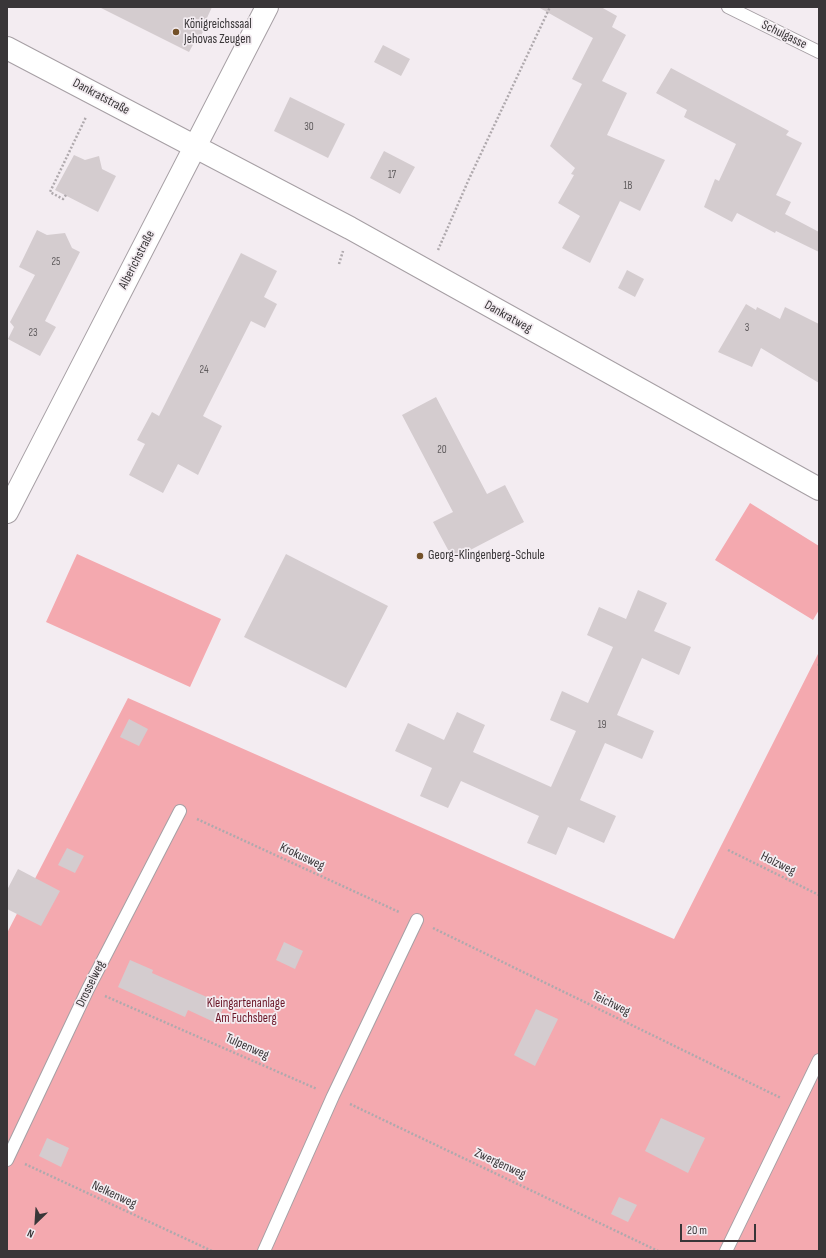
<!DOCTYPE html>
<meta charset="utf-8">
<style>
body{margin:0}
#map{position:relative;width:826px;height:1258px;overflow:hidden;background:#f3ecf1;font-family:"Sofia Sans Condensed",sans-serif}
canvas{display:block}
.frame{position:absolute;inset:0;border:8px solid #393638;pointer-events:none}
.north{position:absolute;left:16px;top:1202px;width:40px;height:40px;-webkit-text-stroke:3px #f3ecf1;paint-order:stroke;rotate:205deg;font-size:11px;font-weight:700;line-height:16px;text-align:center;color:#393638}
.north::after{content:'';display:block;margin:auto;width:14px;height:18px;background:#393638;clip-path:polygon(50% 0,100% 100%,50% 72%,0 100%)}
.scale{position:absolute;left:680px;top:1224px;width:76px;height:18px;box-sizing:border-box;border:2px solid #393638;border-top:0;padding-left:5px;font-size:12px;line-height:14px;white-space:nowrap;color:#393638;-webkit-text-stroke:3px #f3ecf1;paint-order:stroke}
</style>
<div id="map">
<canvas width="826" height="1258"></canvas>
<div class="frame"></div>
<div class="north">N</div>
<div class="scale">20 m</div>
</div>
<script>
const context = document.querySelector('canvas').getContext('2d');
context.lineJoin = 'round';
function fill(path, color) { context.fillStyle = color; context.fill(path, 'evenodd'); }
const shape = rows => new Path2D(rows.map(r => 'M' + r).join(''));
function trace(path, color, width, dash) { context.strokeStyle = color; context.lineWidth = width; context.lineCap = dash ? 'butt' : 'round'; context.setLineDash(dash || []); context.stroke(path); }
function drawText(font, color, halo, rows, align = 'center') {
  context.font = font + ' "Sofia Sans Condensed",sans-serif'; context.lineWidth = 3.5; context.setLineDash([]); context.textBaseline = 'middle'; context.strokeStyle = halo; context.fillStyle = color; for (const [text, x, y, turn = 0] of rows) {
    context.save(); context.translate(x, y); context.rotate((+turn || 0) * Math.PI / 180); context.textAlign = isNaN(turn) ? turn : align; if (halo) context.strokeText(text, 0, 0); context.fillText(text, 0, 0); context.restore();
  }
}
const green = shape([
 [750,503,819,546,819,610,813,620,715,560],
 [77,554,221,619,190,687,46,622],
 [819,652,819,1251,7,1251,7,933,128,698,674,939]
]);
const building = shape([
 [99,7,212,7,206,20,208,21,197,44,194,43,189,52],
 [538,7,601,7,617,16,612,27,626,35,602,81,627,93,607,135,665,160,640,211,620,201,590,263,562,248,580,216,558,203,574,175,571,174,575,168,550,146,582,84,572,79,593,38],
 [383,45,410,59,401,76,374,62],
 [671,68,789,131,786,135,802,143,776,195,791,202,785,214,819,232,819,252,776,231,775,233,737,213,732,222,704,207,715,179,719,181,736,144,684,117,687,110,656,93],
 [290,97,345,124,328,158,274,131],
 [384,151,415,167,400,194,370,178],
 [74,155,85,160,99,156,102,169,116,176,98,212,55,190],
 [37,230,47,235,65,233,72,248,80,252,45,321,56,327,40,356,8,339,14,327,10,322,35,275,19,267],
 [241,253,277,271,264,297,277,304,265,328,251,321,203,416,222,426,198,475,178,464,163,493,129,475,145,444,137,440,152,412,159,416],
 [627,270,644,279,635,297,618,288],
 [746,304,756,310,757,307,780,319,785,307,819,324,819,383,761,348,752,367,718,352],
 [436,397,487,494,505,485,524,522,453,559,433,522,453,512,402,415],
 [286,554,388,606,346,688,244,637],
 [638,590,667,603,654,631,691,647,679,675,642,658,617,715,654,731,642,759,605,743,580,800,616,816,604,843,568,827,556,855,527,843,539,816,461,781,448,808,420,796,432,768,395,751,408,723,444,740,457,712,485,725,473,752,551,787,576,731,550,720,562,691,588,703,613,647,587,635,599,607,626,619],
 [129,719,148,729,139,746,120,737],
 [67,848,84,856,75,873,58,865],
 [18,869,60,891,41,926,7,909,7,890],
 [284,942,303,951,295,969,276,960],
 [130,960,153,970,152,973,225,1005,216,1023,188,1010,185,1017,118,987],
 [536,1009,558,1019,535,1066,514,1055],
 [661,1118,705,1138,688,1173,645,1151],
 [47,1138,69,1148,61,1167,39,1156],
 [619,1197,637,1205,628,1222,611,1214]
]);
const path = shape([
 [66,195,63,199,50,192,86,117],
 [438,250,469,179,550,7],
 [339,264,343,251],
 [818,664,819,665],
 [197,819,399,912],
 [728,850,819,895],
 [433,928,781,1098],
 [105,996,317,1089],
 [350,1104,658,1251],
 [25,1164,212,1251]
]);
const service = shape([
 [728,7,819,52],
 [7,1160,88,989,180,811],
 [264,1251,333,1096,417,920],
 [726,1251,819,1060]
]);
const minor = shape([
 [7,48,350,228,819,489],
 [7,512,267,7]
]);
const markers = [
 [176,32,4,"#735129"],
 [420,556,4,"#735129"]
];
const numberNames = [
 ["30",309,127],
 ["17",392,175],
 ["1B",628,186],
 ["25",56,262],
 ["3",747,328],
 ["23",33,333],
 ["24",204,370],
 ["20",442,450],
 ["19",602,725]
];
const poiNames = [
 ["Königreichssaal",184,25],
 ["Jehovas Zeugen",184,40],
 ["Georg-Klingenberg-Schule",428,556]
];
const streetNames = [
 ["Schulgasse",784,35,26],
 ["Dankratstraße",101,97,28],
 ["Alberichstraße",137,260,-63],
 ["Dankratweg",508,317,29],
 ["Krokusweg",302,857,25],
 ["Holzweg",778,864,26],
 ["Drosselweg",91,984,-64],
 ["Teichweg",611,1004,26],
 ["Tulpenweg",247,1047,24],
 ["Zwergenweg",500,1164,25],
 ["Nelkenweg",114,1195,25]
];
const parkNames = [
 ["Kleingartenanlage",246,1004],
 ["Am Fuchsberg",246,1019]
];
fill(green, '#f4a9af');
fill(building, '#d4cccf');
trace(service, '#a69fa4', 14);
trace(minor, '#a69fa4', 24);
trace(path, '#afa9ad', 2.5, [2, 2]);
trace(service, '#fff', 12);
trace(minor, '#fff', 22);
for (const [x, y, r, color] of markers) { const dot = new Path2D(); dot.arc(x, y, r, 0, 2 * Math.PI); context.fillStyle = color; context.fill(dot); trace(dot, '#f3ecf1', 1.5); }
drawText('11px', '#605c5e', null, numberNames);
drawText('13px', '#393638', '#f3ecf1', poiNames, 'left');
drawText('13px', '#393638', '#f3ecf1', streetNames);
drawText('13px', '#6a1627', '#f3ecf1', parkNames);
</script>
